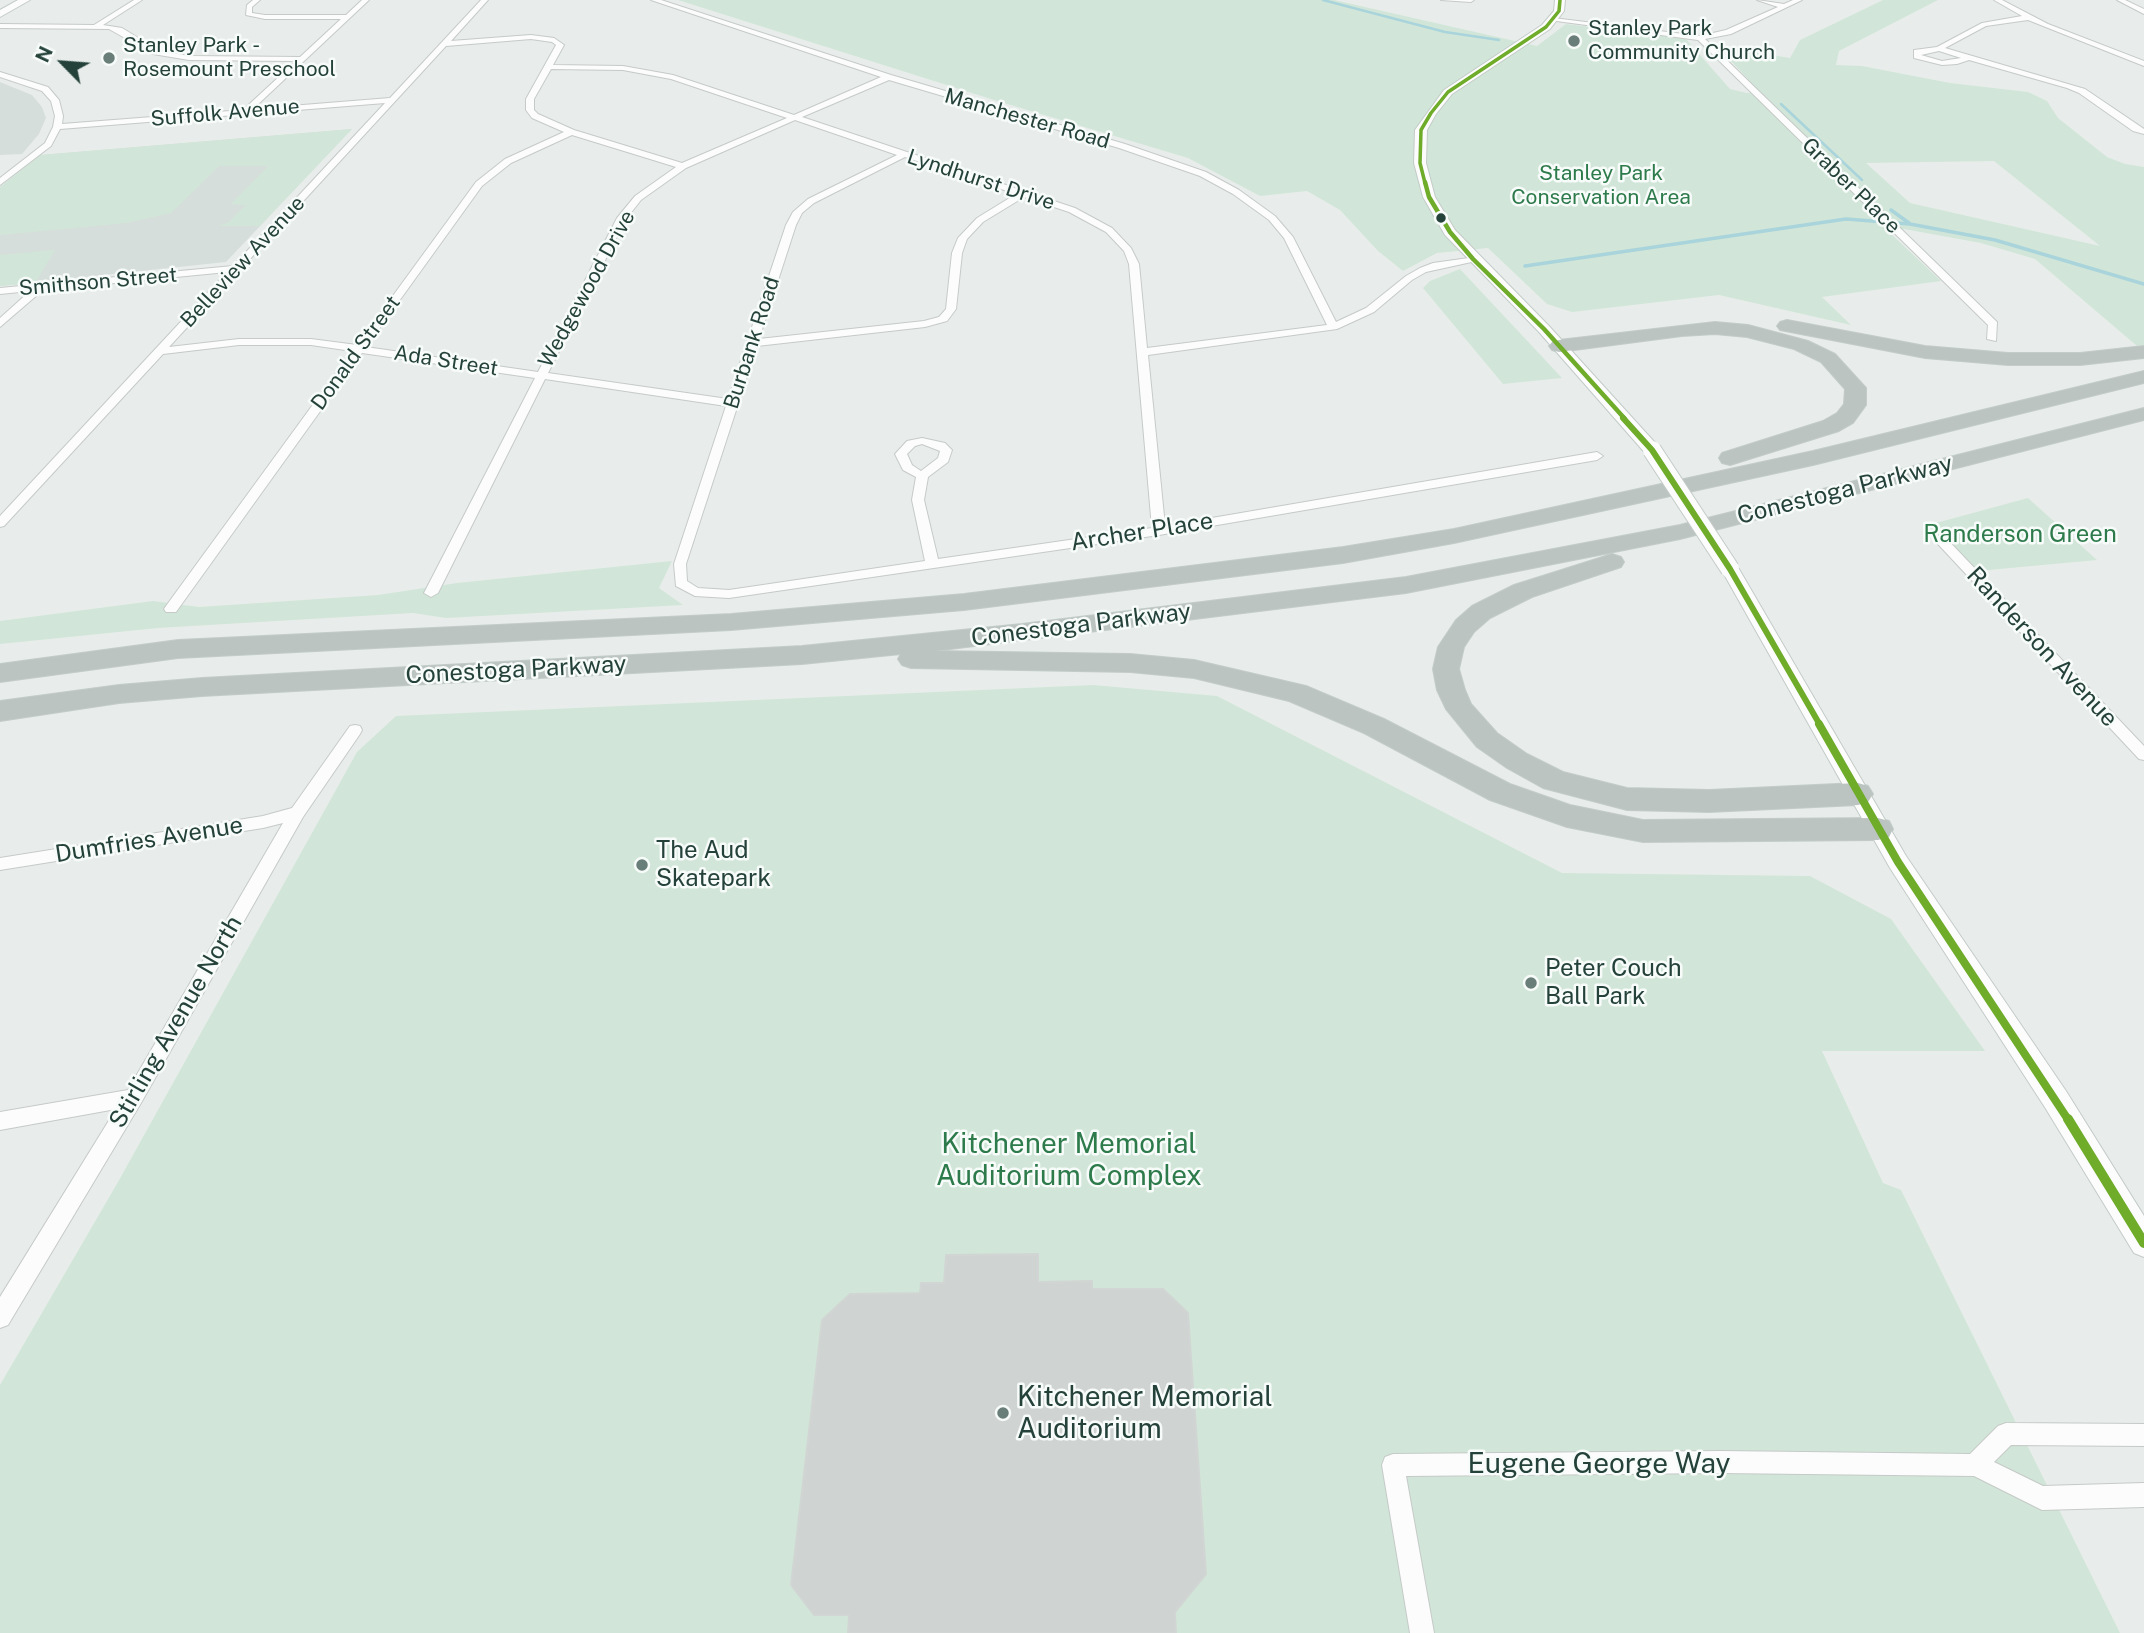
<!DOCTYPE html>
<style>
body{margin:0}
#map{position:relative;width:2144px;height:1633px;overflow:hidden;background:#e8edeb;font-family:"Public Sans",sans-serif}
canvas{display:block}
.north{position:absolute;left:28px;top:28px;width:70px;height:70px;-webkit-text-stroke:5px #f7fbf9;paint-order:stroke;rotate:295deg;font-size:19px;font-weight:700;line-height:28px;text-align:center;color:#24423a}
.north::after{content:'';display:block;margin:auto;width:24px;height:32px;background:#24423a;clip-path:polygon(50% 0,100% 100%,50% 72%,0 100%)}
</style>
<div id="map">
<canvas width="2144" height="1633"></canvas>
<div class="north">N</div>
</div>
<script>
const context = document.querySelector('canvas').getContext('2d');
context.lineJoin = 'round';
function fill(path, color) { context.fillStyle = color; context.fill(path, 'evenodd'); }
const shape = rows => new Path2D(rows.map(r => 'M' + r).join(''));
function trace(path, color, width, dash) { context.strokeStyle = color; context.lineWidth = width; context.lineCap = dash ? 'butt' : 'round'; context.setLineDash(dash || []); context.stroke(path); }
function drawText(font, color, halo, rows, align = 'center') {
  context.font = font + ' "Public Sans",sans-serif'; context.lineWidth = 5; context.setLineDash([]); context.textBaseline = 'middle'; context.strokeStyle = halo; context.fillStyle = color; for (const [text, x, y, turn = 0] of rows) {
    context.save(); context.translate(x, y); context.rotate((+turn || 0) * Math.PI / 180); context.textAlign = isNaN(turn) ? turn : align; if (halo) context.strokeText(text, 0, 0); context.fillText(text, 0, 0); context.restore();
  }
}
const built = shape([
 [0,82,32,95,42,107,46,118,39,134,22,154,0,155],
 [352,129,226,262,0,286,0,187,40,155]
]);
const green = shape([
 [678,0,1334,0,1537,46,1566,24,1686,39,1730,89,1747,93,1760,92,1717,46,1790,58,1800,40,1883,0,1938,0,1839,51,1836,65,1862,66,1950,83,2028,92,2047,101,2058,118,2107,157,2125,164,2144,167,2144,345,2137,346,2035,259,1981,243,1904,229,1887,230,1941,281,1822,297,1851,325,1719,295,1572,312,1547,304,1488,248,1437,253,1403,271,1378,251,1340,210,1307,191,1260,196,1188,158,994,100],
 [1994,161,2100,246,1910,203,1866,163],
 [352,129,260,226,219,226,229,222,246,205,231,204,268,166,219,166,171,213,126,223,0,235,0,187,40,155],
 [55,250,35,283,0,286,0,255],
 [1460,269,1562,378,1503,384,1423,288,1430,281],
 [2028,498,2097,560,1967,572,1925,526],
 [672,561,659,588,683,605,446,618,413,613,158,628,0,644,0,621,153,601,199,607,378,595,457,583],
 [1093,685,1217,696,1562,873,1810,876,1891,919,1985,1051,1822,1051,1883,1183,1901,1190,2120,1633,0,1633,0,1385,118,1182,357,752,396,716]
]);
const streamFar1 = shape([
 [1323,0,1445,32,1499,40],
 [1781,104,1862,180]
]);
const stream = shape([
 [1891,210,1909,223],
 [1525,266,1846,219,1910,224,1995,240,2144,284]
]);
const building = shape([
 [1038,1254,1038,1282,1092,1281,1092,1289,1163,1289,1188,1313,1206,1574,1175,1612,1176,1633,848,1633,849,1615,814,1615,791,1585,822,1320,850,1294,920,1293,921,1283,944,1283,946,1255,1038,1254]
]);
const street = shape([
 [134,0,142,0,103,25,122,28,158,50,189,56,300,57,341,19,265,19,246,15,247,5,253,0,260,0,252,7,252,13,265,15,346,15,362,0,369,0,253,109,390,98,481,0,488,0,451,41,531,35,554,38,564,45,553,65,623,66,673,75,794,115,881,77,651,0,661,0,891,75,1125,144,1206,172,1239,190,1275,216,1293,237,1336,322,1366,308,1406,276,1420,268,1433,263,1476,257,1476,261,1426,272,1412,280,1374,312,1337,329,1148,355,1165,526,1597,452,1603,456,1597,460,1159,535,729,598,695,596,676,586,674,564,726,406,545,379,438,593,431,597,424,593,535,378,362,353,176,612,166,612,164,609,166,606,352,351,311,345,239,345,163,354,4,526,0,527,0,516,227,272,43,290,0,327,0,318,30,291,0,294,0,288,233,266,385,103,60,129,51,146,0,185,0,178,45,143,53,127,55,116,51,101,42,91,0,77,0,72,48,87,59,100,63,116,62,124,243,110,296,61,189,60,153,54,109,29,0,28,0,24,94,25,134,0],
 [531,39,552,42,556,45,526,99,526,110,532,118,564,132,505,159,476,182,357,345,311,339,239,339,169,347,446,46,531,39],
 [551,69,623,70,671,79,787,118,682,163,574,130,538,114,534,110,534,99,551,69],
 [889,80,1119,148,1200,176,1233,194,1269,220,1284,238,1327,325,1147,348,1139,264,1131,248,1112,228,1075,208,802,117,889,80],
 [795,120,897,155,808,199,793,212,786,225,728,399,548,373,626,219,641,200,686,168,795,120],
 [572,135,676,167,635,196,617,218,538,372,366,347,482,186,511,163,572,135],
 [905,157,1016,194,977,218,958,238,952,253,946,309,939,317,924,321,759,339,796,225,802,213,814,203,905,157],
 [1024,197,1069,212,1106,232,1124,251,1129,264,1152,528,938,559,924,500,928,477,948,462,952,450,945,443,922,438,907,441,895,454,903,470,916,477,912,500,925,561,729,590,698,588,687,581,686,564,757,346,925,327,947,321,956,309,962,253,967,239,983,222,1024,197],
 [922,444,940,451,938,458,921,471,912,465,907,454,915,446,922,444],
 [1441,0,1474,0,1471,2,1441,0],
 [1757,0,1784,4,1793,0,1802,0,1731,34,1705,39,1997,322,1996,341,1987,339,1988,325,1698,40,1549,20,1553,18,1700,36,1726,30,1778,7,1757,0],
 [1994,0,2002,0,2048,24,2144,61,2144,66,2028,20,1986,26,1945,48,2085,89,2144,129,2144,134,2133,131,2079,93,2067,88,1969,60,1957,64,1942,65,1914,58,1914,50,1937,47,1982,23,2022,16,1994,0],
 [1939,51,1961,58,1942,61,1921,55,1939,51],
 [2117,0,2125,0,2144,9,2144,14,2117,0],
 [1940,535,1944,536,2144,746,2144,760,2139,759,1936,542,1934,539,1940,535],
 [355,725,360,726,362,730,360,734,303,817,141,1103,8,1325,0,1328,0,1297,116,1109,0,1130,0,1112,128,1090,283,823,263,828,0,870,0,858,263,816,292,808,350,726,355,725],
 [2006,1423,2144,1424,2144,1446,2011,1445,1994,1462,2043,1486,2144,1483,2144,1507,2042,1510,1974,1476,1721,1473,1406,1476,1434,1633,1410,1633,1382,1465,1385,1457,1393,1454,1721,1451,1970,1454,1998,1426,2006,1423]
]);
const secondary = shape([
 [18,0,30,0,0,17,0,10,18,0],
 [1555,0,1565,0,1564,11,1550,29,1452,94,1436,114,1427,130,1426,163,1435,197,1455,230,1549,326,1658,446,1660,450,1658,454,1652,455,1646,454,1539,332,1445,235,1423,197,1414,163,1415,130,1444,90,1542,25,1554,11,1555,0],
 [1730,563,1739,569,1906,856,2066,1091,2144,1216,2144,1257,2134,1253,2046,1109,1890,868,1721,569,1730,563]
]);
const highway = shape([
 [1787,320,1925,346,2008,353,2080,353,2144,346,2144,358,2080,365,2008,365,1925,358,1780,330,1777,326,1780,322,1787,320],
 [1715,322,1748,325,1808,341,1835,354,1866,388,1866,405,1853,423,1839,431,1730,465,1722,463,1719,458,1722,453,1823,421,1837,413,1844,404,1845,389,1821,362,1794,349,1747,337,1715,334,1682,336,1559,352,1552,350,1549,346,1552,342,1559,340,1715,322],
 [2144,371,2144,383,1813,465,1454,543,1343,563,964,610,731,630,178,658,0,682,0,664,178,640,731,614,964,594,1343,547,1454,529,1813,451,2144,371],
 [2144,408,2144,420,1680,539,1406,593,934,651,1130,654,1194,660,1306,686,1384,719,1510,784,1570,805,1643,820,1878,818,1889,821,1893,829,1889,837,1878,840,1643,842,1567,827,1490,800,1364,733,1289,701,1194,678,1130,672,911,668,902,665,898,659,901,654,802,664,202,696,119,703,0,721,0,701,119,685,202,678,802,646,1022,624,1406,577,1680,525,2144,408],
 [1612,554,1621,557,1624,562,1621,567,1532,597,1490,618,1474,632,1464,647,1459,669,1465,690,1471,704,1497,733,1527,754,1563,772,1627,788,1709,790,1858,783,1868,786,1873,794,1868,802,1858,805,1709,812,1627,810,1543,788,1507,768,1477,747,1446,709,1437,690,1433,669,1438,647,1456,620,1472,606,1514,585,1612,554]
]);
const secondaryBridge = shape([
 [1652,450,1730,569]
]);
const bus1Far4 = shape([
 [1425,183,1420,163,1421,130,1431,113,1448,92,1546,27,1559,11,1560,0]
]);
const bus1Far3 = shape([
 [1425,182,1429,197,1450,232,1473,259,1544,329,1625,419]
]);
const bus1Far2 = shape([
 [1623,418,1652,450,1730,569,1820,725]
]);
const bus1Far1 = shape([
 [1819,724,1898,862,2069,1121]
]);
const bus1 = shape([
 [2068,1119,2144,1243]
]);
const markers = [
 [1574,41,7,"#697e78"],
 [109,58,7,"#697e78"],
 [1441,218,6,"#24423a"],
 [642,865,7,"#697e78"],
 [1531,983,7,"#697e78"],
 [1003,1413,7,"#697e78"]
];
const farPoinames = [
 ["Stanley Park",1588,29],
 ["Community Church",1588,53],
 ["Stanley Park -",123,46],
 ["Rosemount Preschool",123,70]
];
const farStreetnames = [
 ["Suffolk Avenue",225,113,-5],
 ["Manchester Road",1027,119,16],
 ["Lyndhurst Drive",981,180,18],
 ["Graber Place",1851,186,44],
 ["Belleview Avenue",243,262,-47],
 ["Smithson Street",98,282,-5],
 ["Wedgewood Drive",587,289,-61],
 ["Burbank Road",752,343,-72],
 ["Donald Street",356,353,-54],
 ["Ada Street",446,361,9]
];
const farParknames = [
 ["Stanley Park",1601,174],
 ["Conservation Area",1601,198]
];
const streetNames = [
 ["Conestoga Parkway",1845,490,-14],
 ["Archer Place",1142,532,-9],
 ["Conestoga Parkway",1081,625,-7],
 ["Randerson Avenue",2042,647,47],
 ["Conestoga Parkway",516,670,-3],
 ["Dumfries Avenue",149,840,-9],
 ["Stirling Avenue North",176,1022,-60]
];
const parkNames = [
 ["Randerson Green",2020,535]
];
const poiNames = [
 ["The Aud",656,851],
 ["Skatepark",656,879],
 ["Peter Couch",1545,969],
 ["Ball Park",1545,997]
];
const nearParknames = [
 ["Kitchener Memorial",1069,1144],
 ["Auditorium Complex",1069,1176]
];
const nearPoinames = [
 ["Kitchener Memorial",1017,1397],
 ["Auditorium",1017,1429]
];
const nearStreetnames = [
 ["Eugene George Way",1599,1464]
];
fill(built, '#d6dedb');
fill(green, '#d1e6d8');
trace(streamFar1, '#a9d4db', 2.5);
trace(stream, '#a9d4db', 3.5);
fill(building, '#cfd4d2');
trace(building, '#d1d6d4', 2);
trace(street, '#c5cac8', 2);
trace(secondary, '#c3cbc8', 2);
trace(highway, '#c3ccc9', 2);
fill(street, '#fcfcfc');
fill(secondary, '#fcfcfc');
fill(highway, '#bcc4c2');
trace(secondaryBridge, '#c3cbc8', 20, []);
trace(secondaryBridge, '#fcfcfc', 18);
trace(bus1Far4, '#6eac2a', 3.5);
trace(bus1Far3, '#6eac2a', 4.5);
trace(bus1Far2, '#6eac2a', 6);
trace(bus1Far1, '#6eac2a', 8);
trace(bus1, '#6eac2a', 10);
for (const [x, y, r, color] of markers) { const dot = new Path2D(); dot.arc(x, y, r, 0, 2 * Math.PI); context.fillStyle = color; context.fill(dot); trace(dot, '#f7fbf9', 2.5); }
drawText('21px', '#24423a', '#f7fbf9', farPoinames, 'left');
drawText('21px', '#24423a', '#f7fbf9', farStreetnames);
drawText('21px', '#2d7a4b', '#f7fbf9', farParknames);
drawText('24px', '#24423a', '#f7fbf9', streetNames);
drawText('24px', '#2d7a4b', '#f7fbf9', parkNames);
drawText('24px', '#24423a', '#f7fbf9', poiNames, 'left');
drawText('28px', '#2d7a4b', '#f7fbf9', nearParknames);
drawText('28px', '#24423a', '#f7fbf9', nearPoinames, 'left');
drawText('28px', '#24423a', '#f7fbf9', nearStreetnames);
</script>
